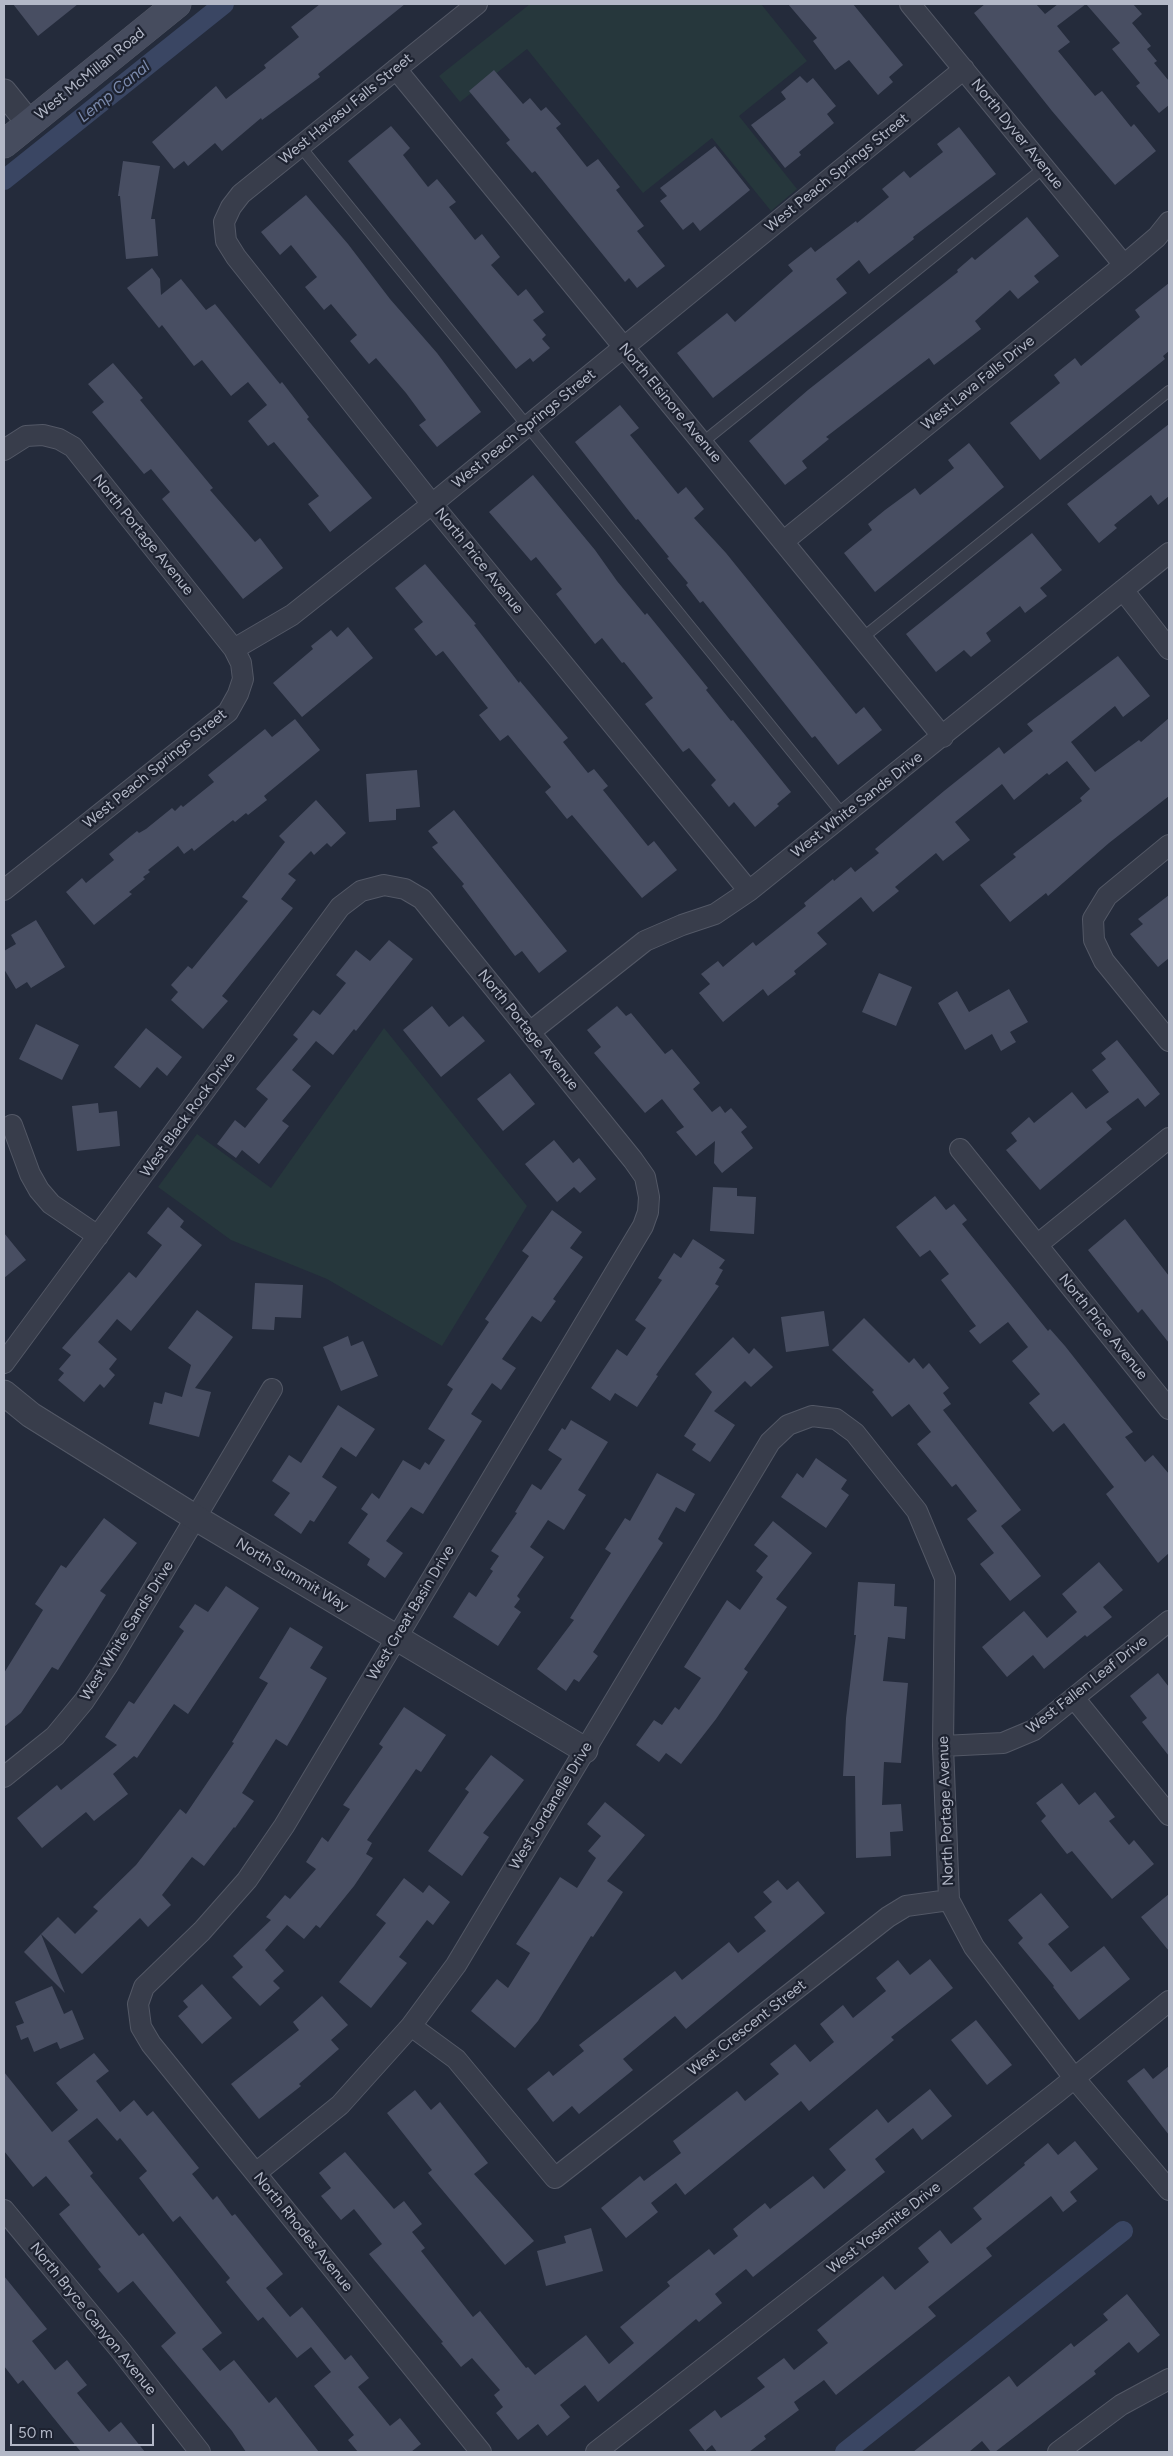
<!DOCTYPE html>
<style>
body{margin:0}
#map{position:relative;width:1173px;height:2456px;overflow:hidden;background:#242b3b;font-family:Figtree,sans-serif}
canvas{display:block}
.frame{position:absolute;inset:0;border:5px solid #b3b8c7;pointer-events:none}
.scale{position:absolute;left:10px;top:2424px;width:144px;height:22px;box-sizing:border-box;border:2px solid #b3b8c7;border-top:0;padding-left:6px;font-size:15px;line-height:18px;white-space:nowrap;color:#b3b8c7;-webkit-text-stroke:4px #1d2230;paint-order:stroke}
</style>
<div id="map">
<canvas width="1173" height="2456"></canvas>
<div class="frame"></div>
<div class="scale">50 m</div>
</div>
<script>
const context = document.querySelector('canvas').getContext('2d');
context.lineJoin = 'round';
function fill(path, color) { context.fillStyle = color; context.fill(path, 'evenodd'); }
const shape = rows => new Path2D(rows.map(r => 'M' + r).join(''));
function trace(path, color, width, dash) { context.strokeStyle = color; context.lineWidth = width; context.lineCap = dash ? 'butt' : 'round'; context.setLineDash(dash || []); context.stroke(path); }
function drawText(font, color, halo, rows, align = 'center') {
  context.font = font + ' Figtree,sans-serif'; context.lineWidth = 4.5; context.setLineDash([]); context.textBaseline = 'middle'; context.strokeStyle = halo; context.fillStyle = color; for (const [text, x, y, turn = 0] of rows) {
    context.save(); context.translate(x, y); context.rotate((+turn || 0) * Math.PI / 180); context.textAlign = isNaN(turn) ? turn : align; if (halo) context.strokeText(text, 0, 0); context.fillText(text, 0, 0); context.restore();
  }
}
const green = shape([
 [530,4,761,4,807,61,739,116,797,189,771,211,712,138,643,193,527,49,460,102,439,76],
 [384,1028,527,1206,442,1346,327,1279,231,1240,158,1187,197,1134,271,1188]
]);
const canal = shape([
 [4,180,224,4],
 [845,2452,1123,2231]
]);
const building = shape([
 [13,4,78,4,38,36],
 [320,4,405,4,318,74,320,77,262,120,261,118,222,151,215,143,188,166,184,161,174,169,152,142,216,86,226,99,266,68,264,65,299,37,291,27],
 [788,4,853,4,903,65,889,77,893,82,878,95,849,60,835,70,813,41,817,38],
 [985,4,1036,4,1045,14,1058,4,1086,4,1057,26,1070,42,1058,51,1095,96,1102,91,1131,127,1134,124,1156,151,1115,185,1052,111,974,13],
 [1086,4,1133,4,1142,14,1132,23,1151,46,1147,49,1157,61,1154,63,1169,81,1169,105,1159,113,1136,86,1140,83,1112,49,1120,43],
 [494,70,523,104,530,98,541,111,546,107,561,124,556,128,587,167,598,159,620,187,616,190,644,226,637,231,665,266,637,288,629,278,625,282,535,171,532,173,520,159,506,143,510,140,469,91],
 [800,76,807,83,813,78,836,106,827,114,834,123,799,152,801,155,785,168,751,125,786,99,781,92],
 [391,126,410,148,403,155,428,187,437,179,456,202,449,207,475,240,482,234,500,257,491,265,518,296,526,289,544,312,533,320,546,335,542,339,550,348,533,362,530,358,516,369,348,161],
 [959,127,996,174,913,237,914,239,869,274,859,260,836,279,847,293,713,398,677,353,727,313,735,322,793,271,788,265,811,247,815,252,856,221,857,223,889,197,882,189,904,171,910,178,943,152,937,144],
 [715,146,750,190,700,231,693,222,683,230,660,201,667,196,660,188],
 [123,161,160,166,151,219,155,219,158,256,126,259,120,196,118,196],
 [306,195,348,244,390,299,437,353,481,412,437,447,419,425,426,420,406,393,376,358,369,364,350,341,357,335,331,304,324,310,305,287,317,277,291,245,280,255,261,232],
 [1027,217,1059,256,1034,276,1039,282,1018,299,1010,290,975,321,981,329,963,343,934,365,929,358,826,437,829,439,802,461,807,468,785,485,749,441,808,390,958,272,957,270,972,257,975,260],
 [152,268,160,279,161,295,181,279,206,310,215,304,280,384,282,382,309,417,307,419,372,498,330,532,308,504,319,496,274,442,268,446,248,421,267,405,248,382,231,396,202,360,194,366,162,325,159,328,127,288],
 [1169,283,1169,351,1163,356,1165,359,1040,460,1010,423,1060,383,1054,375,1075,358,1081,366,1140,317,1135,310],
 [113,363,143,398,140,400,213,488,210,490,255,542,260,538,283,568,243,599,162,499,170,492,151,469,144,474,92,412,104,402,88,384],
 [620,405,639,428,630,435,678,494,686,487,704,509,694,518,726,553,856,714,864,707,882,730,838,765,815,736,812,738,703,601,700,603,686,585,688,583,667,558,669,557,638,519,636,520,575,442],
 [1169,424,1169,496,1158,505,1151,495,1114,525,1117,528,1099,543,1067,504],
 [969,443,1004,487,875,592,844,553,872,530,868,524,885,510,915,488,920,495,954,468,948,460],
 [533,475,595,550,617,581,645,615,647,613,708,688,706,690,731,721,733,720,791,792,777,804,779,806,755,827,734,802,729,807,711,785,716,780,689,748,683,752,645,704,653,698,624,662,622,663,602,638,595,644,556,594,562,589,536,557,531,561,489,512],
 [1032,533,1062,570,1040,588,1047,596,1025,613,1020,606,986,633,991,641,971,657,964,650,936,672,906,634],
 [425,564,476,624,474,625,519,683,520,681,568,738,563,742,588,773,594,769,608,786,603,790,648,846,654,841,677,870,642,898,572,815,567,819,545,792,551,787,508,735,500,741,479,715,488,708,443,651,436,656,414,629,423,622,395,588],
 [348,627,373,658,302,717,273,683,313,649,311,646,331,630,337,637],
 [1118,656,1150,696,1123,717,1115,706,1071,742,1095,772,1139,740,1141,742,1169,718,1169,796,1109,843,1048,896,1046,893,1010,922,980,885,1016,857,1013,854,1082,801,1080,798,1090,789,1067,761,1049,775,1047,773,1014,800,1002,784,955,822,970,840,943,861,936,853,895,887,899,891,873,912,861,897,817,933,827,944,794,971,796,974,768,996,763,989,723,1022,699,993,710,984,701,974,718,961,723,967,753,942,756,946,806,906,804,903,833,879,834,881,851,867,855,872,879,853,875,849,944,791,999,747,1004,754,1033,731,1027,724],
 [295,719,320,750,264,796,267,800,248,815,246,813,235,822,233,820,194,851,192,848,184,854,178,846,148,870,150,872,143,877,145,879,129,892,132,894,94,925,66,892,82,878,86,883,114,860,109,854,137,831,139,833,146,829,172,808,175,811,181,805,183,807,214,782,208,775,265,729,272,737],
 [417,770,420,807,396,809,396,820,369,822,366,774],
 [316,800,346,833,331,847,327,843,314,855,311,851,288,874,296,880,281,899,293,908,222,996,228,1001,203,1029,171,1000,178,992,171,985,188,966,192,969,248,901,242,897,285,842,279,836],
 [454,810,567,951,539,973,522,951,515,956,462,886,464,884,432,847,438,843,428,831],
 [1169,895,1169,958,1158,967,1130,934,1143,924,1138,919],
 [36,920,65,967,31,988,27,982,16,989,4,969,4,951,16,944,11,935],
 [389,940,413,959,356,1031,354,1029,333,1055,316,1041,292,1070,311,1086,282,1121,289,1126,259,1164,242,1150,236,1158,217,1144,235,1120,245,1128,268,1099,256,1089,298,1039,293,1035,313,1010,320,1015,346,983,336,975,356,950,370,961],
 [879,973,912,987,896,1026,862,1012],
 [1009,989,1028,1022,1010,1032,1016,1042,1001,1051,992,1034,965,1050,938,1003,957,991,969,1012],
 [432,1006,449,1027,463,1016,485,1041,441,1077,403,1030],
 [617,1006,626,1016,631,1013,665,1054,672,1049,700,1083,693,1089,712,1112,720,1106,725,1113,731,1108,747,1127,741,1132,753,1148,722,1173,714,1163,715,1141,696,1156,676,1132,684,1127,662,1099,645,1113,594,1053,601,1047,587,1030],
 [36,1024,79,1045,62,1080,19,1059],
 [146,1028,182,1057,167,1076,157,1067,140,1088,114,1067],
 [1117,1040,1160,1094,1145,1107,1138,1098,1106,1122,1112,1129,1040,1190,1006,1150,1017,1141,1011,1133,1029,1117,1034,1123,1072,1092,1086,1109,1109,1092,1092,1070,1106,1059,1101,1053],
 [510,1073,535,1104,503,1131,477,1099],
 [98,1103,99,1113,117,1111,120,1146,77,1151,72,1106],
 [554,1140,573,1163,579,1158,596,1179,580,1193,574,1187,557,1202,525,1164],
 [713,1187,737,1188,737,1196,756,1197,754,1234,710,1231],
 [935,1196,946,1210,954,1204,967,1220,962,1224,1048,1331,1050,1329,1065,1346,1133,1432,1125,1437,1145,1462,1153,1455,1169,1474,1169,1553,1158,1563,1106,1494,1114,1487,1064,1423,1053,1432,1029,1403,1040,1394,1012,1361,1028,1347,1008,1322,980,1344,969,1331,976,1326,941,1280,949,1274,930,1250,920,1257,896,1227],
 [168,1207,184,1221,180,1227,202,1245,131,1331,117,1319,98,1342,117,1359,109,1369,115,1375,104,1388,100,1384,84,1402,58,1380,64,1373,59,1369,71,1355,62,1348,129,1272,136,1278,162,1245,147,1233],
 [552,1210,582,1232,570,1248,583,1257,553,1299,556,1301,541,1322,532,1316,502,1359,516,1368,501,1390,492,1383,471,1414,482,1421,423,1514,411,1507,386,1541,403,1553,385,1578,367,1565,370,1559,348,1543,368,1514,361,1509,372,1493,379,1499,403,1460,420,1470,425,1462,429,1465,445,1440,428,1429,453,1389,447,1385,489,1322,485,1319,529,1256,522,1251],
 [1125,1219,1169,1276,1169,1343,1142,1309,1138,1313,1088,1250],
 [4,1233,26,1260,4,1278],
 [693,1239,725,1260,719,1268,723,1270,715,1284,719,1286,656,1375,658,1376,637,1407,615,1393,610,1401,591,1388,617,1349,627,1356,646,1328,635,1320,662,1280,658,1278,674,1253,681,1258],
 [255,1283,303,1285,301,1318,275,1317,274,1330,252,1329],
 [197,1310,233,1337,195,1388,211,1392,199,1437,149,1424,154,1402,162,1404,165,1392,182,1397,191,1365,168,1348],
 [824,1311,829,1346,786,1352,781,1317],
 [864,1318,909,1363,914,1358,923,1369,929,1363,949,1388,943,1393,951,1404,943,1410,1021,1510,1001,1526,1041,1576,1010,1601,980,1564,994,1553,967,1519,977,1511,956,1484,952,1487,917,1444,931,1432,909,1404,892,1417,872,1392,874,1390,832,1350],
 [348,1336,351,1346,363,1341,378,1376,341,1391,323,1347],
 [733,1337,749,1354,754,1348,773,1367,751,1387,745,1381,714,1411,735,1425,710,1462,692,1450,696,1444,684,1436,712,1392,695,1374],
 [338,1405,375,1429,356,1457,341,1447,322,1477,337,1487,314,1522,310,1520,301,1534,274,1515,290,1493,272,1481,289,1455,301,1463],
 [571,1420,608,1442,578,1490,586,1495,564,1530,548,1520,530,1547,544,1557,517,1596,520,1599,514,1607,521,1612,498,1646,453,1617,469,1592,476,1597,493,1571,490,1569,499,1556,491,1551,517,1513,515,1512,532,1484,541,1490,562,1459,548,1450,562,1428,565,1430],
 [816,1458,847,1480,841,1489,849,1495,826,1528,781,1497,797,1473,803,1478],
 [657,1473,695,1494,685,1512,676,1507,658,1539,663,1543,593,1652,598,1656,579,1682,574,1679,566,1691,537,1669,574,1620,570,1618,611,1553,605,1549,625,1518,630,1521],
 [104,1518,137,1543,100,1591,106,1595,58,1670,52,1667,21,1713,4,1727,4,1673,43,1610,35,1604,61,1565,66,1568],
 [773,1521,812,1553,776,1599,787,1607,744,1669,748,1672,716,1719,681,1764,666,1753,659,1762,636,1745,654,1720,662,1725,675,1707,679,1710,701,1678,684,1667,727,1600,740,1610,763,1577,756,1571,768,1556,754,1545],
 [1099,1562,1123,1590,1103,1607,1112,1617,1087,1637,1085,1635,1044,1669,1033,1655,1007,1677,982,1647,1024,1611,1047,1638,1077,1612,1062,1594],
 [858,1582,895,1584,894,1606,907,1607,905,1639,888,1637,883,1681,908,1683,901,1763,884,1762,882,1805,901,1804,903,1831,890,1832,891,1856,856,1858,855,1776,843,1776,846,1718,856,1635,854,1635],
 [226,1586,259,1608,188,1714,174,1704,137,1758,134,1756,113,1774,128,1794,94,1821,86,1812,42,1848,17,1818,57,1785,61,1790,117,1745,105,1737,129,1701,134,1704,184,1631,179,1627,195,1604,208,1612],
 [290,1627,323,1647,310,1668,327,1678,302,1721,287,1746,276,1739,242,1793,254,1801,235,1828,234,1827,204,1866,192,1857,162,1895,171,1905,148,1927,140,1918,82,1974,41,1934,58,1917,75,1934,98,1911,93,1907,136,1865,180,1809,186,1814,234,1743,232,1742,268,1683,259,1678],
 [1158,1673,1169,1687,1169,1756,1142,1722,1147,1718,1130,1696],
 [404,1707,446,1735,421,1772,416,1769,367,1840,372,1843,366,1854,373,1858,354,1886,320,1928,316,1925,304,1939,287,1925,265,1950,284,1971,273,1981,280,1988,260,2006,232,1977,243,1967,233,1956,271,1920,266,1917,285,1895,290,1899,316,1869,306,1862,322,1837,328,1842,350,1809,343,1805,383,1747,379,1744],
 [491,1755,524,1780,483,1833,489,1837,462,1876,428,1851,469,1792,465,1789],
 [1062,1783,1079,1805,1095,1792,1115,1817,1109,1821,1129,1845,1134,1840,1154,1864,1112,1899,1072,1851,1067,1854,1041,1821,1046,1816,1036,1803],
 [605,1802,645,1835,607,1881,623,1892,593,1937,591,1936,538,2021,515,2048,471,2011,497,1979,508,1988,530,1953,516,1944,560,1877,577,1888,596,1858,588,1851,601,1836,587,1824],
 [404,1878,423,1893,429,1885,450,1902,433,1925,427,1920,399,1957,407,1963,371,2008,339,1982,386,1923,376,1915],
 [778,1880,787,1890,798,1881,825,1913,686,2029,675,2016,623,2059,633,2070,579,2114,572,2106,553,2122,527,2089,549,2071,553,2076,584,2051,579,2045,675,1971,682,1980,729,1942,738,1953,766,1931,754,1917,772,1902,763,1892],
 [1041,1893,1069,1927,1048,1944,1071,1972,1104,1946,1130,1979,1079,2020,1053,1987,1054,1986,1018,1943,1023,1938,1008,1920],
 [1169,1894,1169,1951,1141,1917],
 [41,1934,65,1993,24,1952],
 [930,1959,953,1988,891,2037,894,2040,809,2111,801,2101,685,2195,676,2183,651,2203,658,2212,626,2238,601,2208,640,2176,644,2181,681,2153,673,2141,737,2091,745,2101,779,2074,770,2064,795,2044,810,2062,834,2042,820,2024,843,2005,853,2018,886,1991,876,1978,898,1960,910,1975],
 [202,1984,232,2018,202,2044,178,2016,188,2007,183,2001],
 [52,1986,64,2014,72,2010,84,2039,60,2049,57,2042,34,2052,28,2037,21,2040,16,2026,24,2023,15,2002],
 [322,1996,348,2025,331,2040,339,2049,299,2084,301,2086,259,2119,231,2084,299,2030,293,2022],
 [976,2020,1012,2065,987,2085,951,2040],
 [94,2053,109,2071,96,2081,120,2112,134,2100,147,2116,153,2111,199,2168,192,2174,213,2200,217,2196,232,2216,235,2214,283,2274,266,2288,290,2317,302,2307,345,2360,351,2355,369,2378,358,2387,390,2426,400,2418,421,2444,411,2452,358,2452,348,2440,354,2435,314,2386,331,2372,311,2347,297,2358,263,2317,258,2321,226,2282,230,2278,180,2216,173,2222,139,2178,147,2171,120,2138,117,2141,97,2118,68,2141,93,2173,90,2176,139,2236,143,2233,222,2333,202,2349,220,2371,234,2360,269,2403,276,2397,319,2452,246,2452,232,2431,161,2346,176,2333,133,2281,118,2293,98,2269,101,2267,59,2214,70,2205,46,2176,33,2187,4,2151,4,2072,52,2132,78,2110,56,2083],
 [1169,2066,1169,2135,1127,2081,1144,2068,1153,2079],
 [930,2089,952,2116,922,2140,913,2128,875,2159,885,2172,753,2277,746,2269,715,2294,722,2303,699,2322,696,2319,598,2402,585,2385,560,2405,570,2417,547,2436,538,2424,518,2440,496,2413,503,2407,494,2395,500,2390,472,2358,461,2367,441,2343,443,2342,369,2254,382,2244,354,2209,341,2220,321,2196,331,2188,319,2173,345,2152,394,2209,404,2201,422,2224,412,2232,425,2248,421,2251,473,2317,480,2311,526,2368,528,2367,535,2375,586,2335,609,2364,634,2343,620,2327,670,2286,667,2282,709,2249,714,2255,738,2236,733,2229,765,2203,770,2209,813,2176,824,2189,846,2170,829,2149,877,2109,888,2123],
 [415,2090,431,2110,440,2102,459,2126,488,2163,474,2174,534,2241,505,2265,428,2173,432,2170,387,2113],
 [1075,2141,1098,2169,1070,2192,1077,2201,1063,2212,1051,2196,986,2248,992,2256,928,2307,936,2316,836,2395,824,2380,794,2402,799,2410,764,2436,766,2439,749,2452,717,2452,712,2445,705,2451,689,2430,715,2410,721,2418,740,2405,765,2387,757,2378,784,2358,794,2370,828,2343,817,2330,883,2276,895,2290,929,2262,918,2248,940,2230,951,2244,982,2219,973,2208,1025,2165,1024,2163,1048,2143,1058,2155],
 [591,2228,603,2271,546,2286,537,2251,566,2243,564,2236],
 [4,2276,47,2329,32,2341,55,2370,67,2360,87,2385,77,2393,109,2432,121,2422,145,2452,81,2452,23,2380,18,2384,4,2366],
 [1127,2294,1160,2335,1138,2353,1129,2342,1094,2371,1096,2374,995,2452,991,2452,982,2441,969,2452,913,2452,1009,2376,1017,2387,1071,2343,1074,2347,1108,2320,1103,2314]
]);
const service = shape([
 [300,146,844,816],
 [703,442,1045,167],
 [861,639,1169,391]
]);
const minor = shape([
 [477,4,241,194,231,207,224,222,226,241,236,257,432,504,749,891],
 [910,4,1124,265],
 [396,69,943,737],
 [4,450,26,436,43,435,59,439,73,447,234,649],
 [784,541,1124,265,1157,237,1169,222],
 [1123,590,1169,649],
 [1169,845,1107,896,1093,919,1094,940,1104,961,1169,1041],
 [4,890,228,712,238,694,243,679,241,663,234,649,292,615,432,504,964,69],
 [530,1032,645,941,682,925,715,914,749,891,1169,553],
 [12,1125,30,1174,39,1190,51,1204,98,1236],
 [960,1149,1169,1409],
 [1037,1245,1169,1138],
 [4,1363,340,907,361,891,384,885,405,889,422,899,633,1160,645,1177,649,1197,648,1212,643,1226,284,1826,247,1880,202,1931,144,1987,138,2004,141,2027,151,2044,481,2452],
 [1074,1698,1169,1815],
 [943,1746,1003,1743,1034,1730,1169,1621],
 [4,1777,55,1736,84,1701,108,1665,272,1389],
 [411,2026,456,2059,555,2178,888,1917,906,1906,949,1900],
 [256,2173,340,2105,411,2026,456,1965,770,1442,788,1425,812,1416,836,1419,855,1433,917,1511,945,1578,943,1746,949,1900,974,1947,1075,2079,1169,2190],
 [4,2210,121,2351,200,2452],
 [596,2452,1056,2093,1169,2001],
 [1058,2452,1121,2405,1169,2379]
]);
const tertiary = shape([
 [4,92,29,123],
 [4,1393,31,1415,196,1518,585,1750]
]);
const secondary = shape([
 [4,144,177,4]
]);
const streetNames = [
 ["West McMillan Road",90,74,-39],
 ["West Havasu Falls Street",346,109,-39],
 ["North Dyver Avenue",1017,134,51],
 ["West Peach Springs Street",837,173,-39],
 ["West Lava Falls Drive",978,383,-39],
 ["North Elsinore Avenue",670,403,50],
 ["West Peach Springs Street",524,429,-39],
 ["North Portage Avenue",143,535,51],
 ["North Price Avenue",479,561,51],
 ["West Peach Springs Street",155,769,-39],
 ["West White Sands Drive",857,805,-38],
 ["North Portage Avenue",528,1030,51],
 ["West Black Rock Drive",188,1115,-54],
 ["North Price Avenue",1103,1327,51],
 ["North Summit Way",292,1575,31],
 ["West Great Basin Drive",411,1613,-59],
 ["West White Sands Drive",127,1631,-58],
 ["West Fallen Leaf Drive",1087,1685,-38],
 ["West Jordanelle Drive",551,1806,-59],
 ["North Portage Avenue",946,1811,-92],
 ["West Crescent Street",747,2028,-38],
 ["West Yosemite Drive",884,2228,-38],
 ["North Rhodes Avenue",303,2232,51],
 ["North Bryce Canyon Avenue",93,2319,51]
];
const waterNames = [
 ["Lemp Canal",114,92,-39]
];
fill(green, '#26373c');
trace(canal, '#3a4663', 20);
fill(building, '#484e62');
trace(service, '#535866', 12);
trace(minor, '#535866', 22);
trace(tertiary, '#535866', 27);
trace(secondary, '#535866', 29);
trace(service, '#383d4b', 10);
trace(minor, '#383d4b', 20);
trace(tertiary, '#383d4b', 25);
trace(secondary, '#464c5e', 28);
drawText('15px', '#b3b8c7', '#1d2230', streetNames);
drawText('italic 16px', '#7c8bad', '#1d2230', waterNames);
</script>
